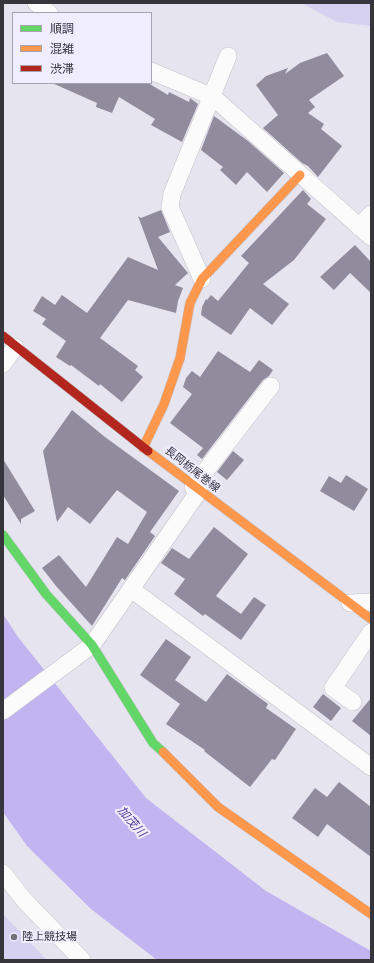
<!DOCTYPE html>
<meta charset="utf-8">
<style>
body{margin:0}
#map{position:relative;width:374px;height:963px;overflow:hidden;background:#e6e4ee;font-family:"Sofia Sans Condensed","Noto Sans JP",sans-serif}
canvas{display:block}
.frame{position:absolute;inset:0;border:4px solid #36353c;pointer-events:none}
.legend{position:absolute;left:12px;top:12px;width:140px;height:72px;box-sizing:border-box;background:#f0edff;border:1px solid #a6a3b1;margin:0;padding:5px 7px;list-style:none;font-size:12px;color:#36353c}
.legend li{display:flex;align-items:center;gap:8px;height:20px}
.legend b{width:20px;border:1px solid #a6a3b1}
</style>
<div id="map">
<canvas width="374" height="963"></canvas>
<div class="frame"></div>
<ul class="legend">
<li><b style="height:5px;background:#63d668"></b>順調</li>
<li><b style="height:5px;background:#ff974d"></b>混雑</li>
<li><b style="height:5px;background:#b3261e"></b>渋滞</li>
</ul>
</div>
<script>
const context = document.querySelector('canvas').getContext('2d');
context.lineJoin = 'round';
function fill(path, color) { context.fillStyle = color; context.fill(path, 'evenodd'); }
const shape = rows => new Path2D(rows.map(r => 'M' + r).join(''));
function trace(path, color, width, dash) { context.strokeStyle = color; context.lineWidth = width; context.lineCap = dash ? 'butt' : 'round'; context.setLineDash(dash || []); context.stroke(path); }
function drawText(font, color, halo, rows, align = 'center') {
  context.font = font + ' "Sofia Sans Condensed","Noto Sans JP",sans-serif'; context.lineWidth = 4; context.setLineDash([]); context.textBaseline = 'middle'; context.strokeStyle = halo; context.fillStyle = color; for (const [text, x, y, turn = 0] of rows) {
    context.save(); context.translate(x, y); context.rotate((+turn || 0) * Math.PI / 180); context.textAlign = isNaN(turn) ? turn : align; if (halo) context.strokeText(text, 0, 0); context.fillText(text, 0, 0); context.restore();
  }
}
const green = shape([
 [301,3,371,3,371,26,337,22],
 [3,914,47,960,3,960]
]);
const water = shape([
 [3,614,18,637,146,798,266,891,371,951,371,960,157,960,91,909,27,846,3,812]
]);
const building = shape([
 [327,53,344,76,309,100,315,107,308,113,324,124,321,129,342,146,318,177,308,166,302,163,263,128,278,115,256,85,266,76,288,68,285,74,300,63],
 [52,83,148,83,168,95,169,92,189,102,190,98,198,104,182,142,151,125,155,119,119,97,112,113,96,107,97,103],
 [214,116,248,141,284,173,267,192,247,172,236,185,220,170,223,167,201,150],
 [303,190,311,199,307,204,326,219,294,260,263,284,289,304,272,325,250,308,231,335,201,315,202,307,206,299,207,300,211,295,218,301,249,263,241,256],
 [161,210,170,232,158,237,188,273,175,285,183,288,178,301,176,313,128,300,100,338,138,366,135,370,143,377,122,402,100,384,99,386,71,365,70,366,56,357,66,341,42,324,46,319,33,311,42,296,55,305,62,295,87,313,128,257,158,270,138,216,141,218],
 [355,245,371,262,371,293,350,273,334,290,320,277],
 [218,351,250,372,259,360,273,370,269,376,263,380,202,459,197,455,203,448,170,423,192,394,183,387,186,378,192,371,200,377],
 [72,410,105,437,179,491,150,532,155,536,125,580,122,578,92,626,56,586,42,568,59,555,86,587,117,537,128,544,147,512,117,490,90,524,68,507,57,522,43,451],
 [233,451,244,460,227,480,217,472],
 [3,459,35,511,21,519,21,524,3,495],
 [346,475,368,489,354,511,320,491,329,476,341,483],
 [214,527,248,554,216,596,241,614,254,597,266,605,241,640,205,614,203,616,174,594,185,579,161,563,172,548,189,559],
 [166,639,191,657,175,680,206,702,227,674,268,704,266,708,296,729,275,760,272,759,250,787,204,751,205,750,166,724,180,704,140,675],
 [323,694,341,708,331,721,313,707],
 [371,698,371,736,352,721],
 [339,782,371,807,371,857,327,824,318,837,292,818,315,788,327,797]
]);
const street = shape([
 [36,3,49,13],
 [151,71,213,97,371,237],
 [359,227,371,214],
 [202,279,170,207,172,194,228,56],
 [3,364,15,347],
 [193,487,271,386],
 [131,589,371,767],
 [350,603,371,602],
 [353,702,333,688,371,632],
 [3,711,92,645,199,491],
 [3,873,25,901,82,960]
]);
const fast = shape([
 [3,535,46,594,92,645,153,743,163,752]
]);
const slow = shape([
 [143,448,164,404,180,358,190,303,202,279,300,175],
 [148,451,371,619],
 [163,752,218,807,371,914]
]);
const jam = shape([
 [3,336,148,451]
]);
const markers = [
 [14,937,4,"#74727a"]
];
const streetNames = [
 ["長岡栃尾巻線",192,470,38]
];
const poiNames = [
 ["陸上競技場",22,937]
];
const waterNames = [
 ["加茂川",131,822,49]
];
fill(green, '#d7d1f1');
fill(water, '#c1b4f1');
fill(building, '#908b9d');
trace(street, '#c3c2ca', 18);
trace(fast, '#c3c2ca', 10);
trace(slow, '#c3c2ca', 10);
trace(jam, '#c3c2ca', 10);
trace(street, '#fbfbfc', 17);
trace(fast, '#63d668', 9);
trace(slow, '#ff974d', 9);
trace(jam, '#b3261e', 9);
for (const [x, y, r, color] of markers) { const dot = new Path2D(); dot.arc(x, y, r, 0, 2 * Math.PI); context.fillStyle = color; context.fill(dot); trace(dot, '#f0edff', 1.5); }
drawText('11px', '#36353c', '#f0edff', streetNames);
drawText('11px', '#36353c', '#f0edff', poiNames, 'left');
drawText('italic 12px', '#563b98', '#f0edff', waterNames);
</script>
